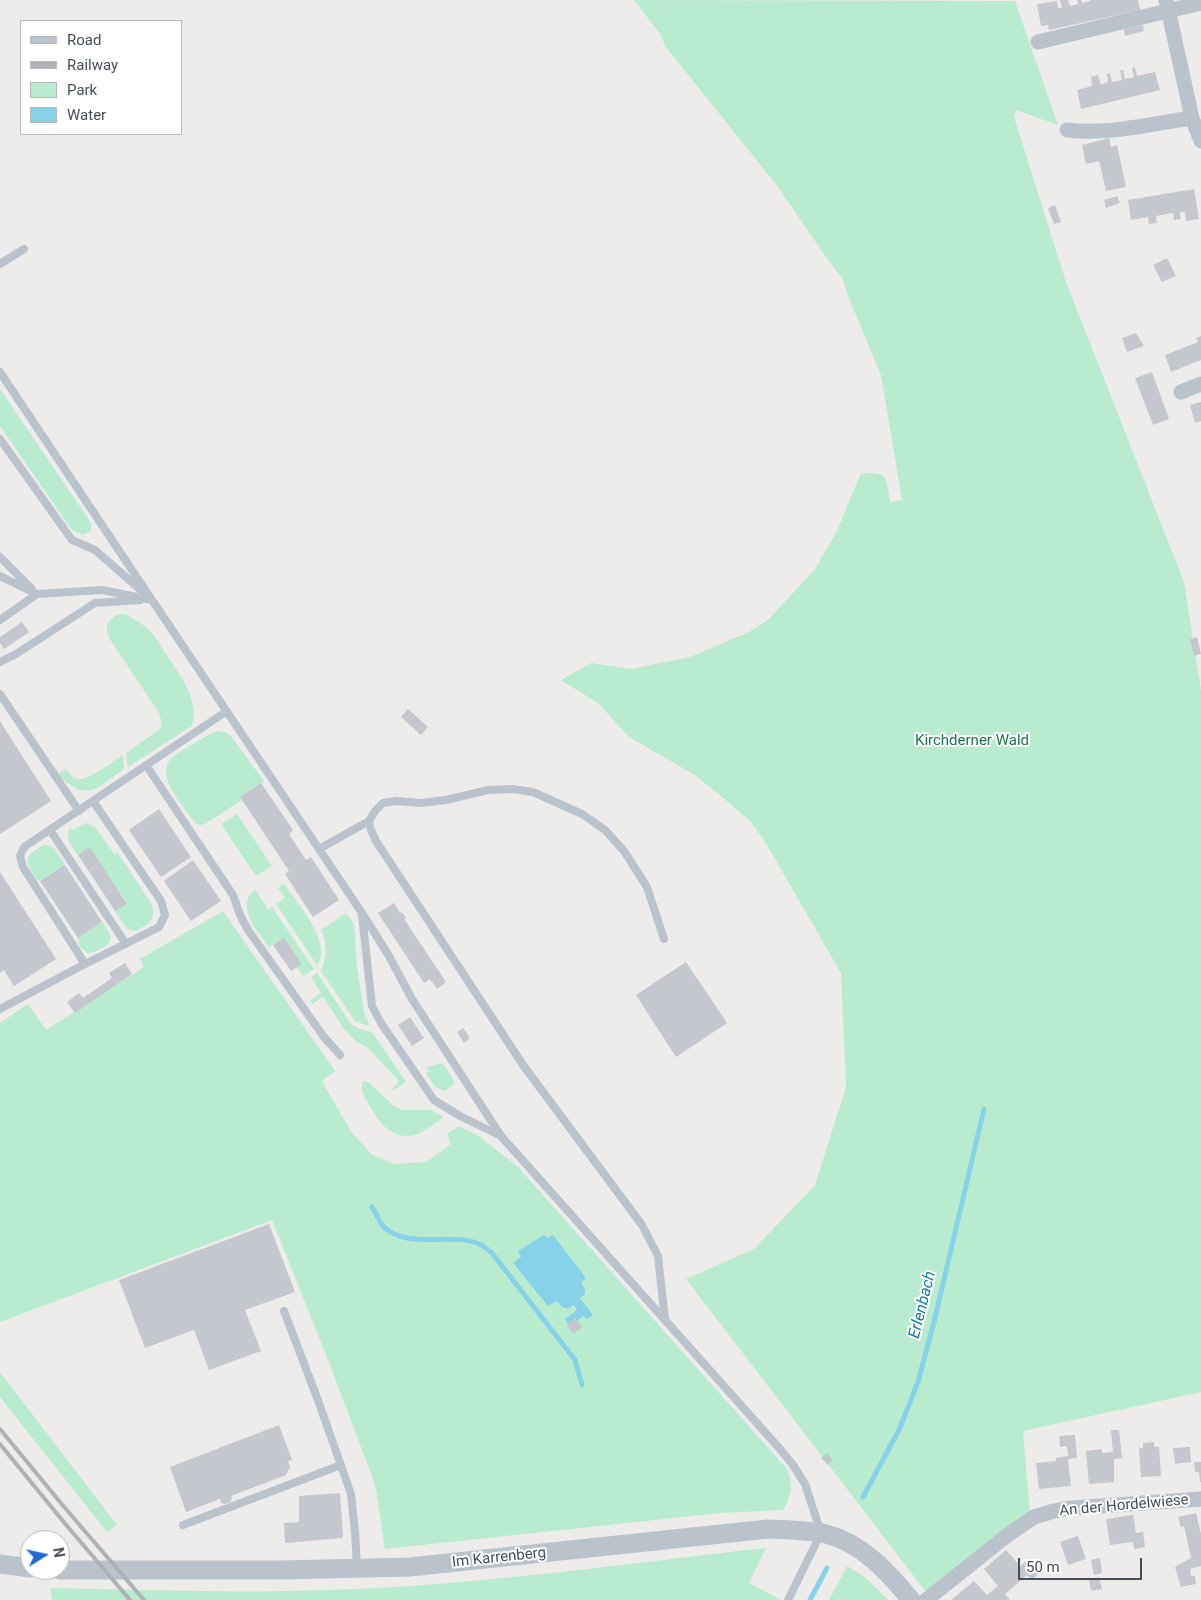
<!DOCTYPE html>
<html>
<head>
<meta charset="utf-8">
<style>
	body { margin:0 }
	#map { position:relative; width:1201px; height:1600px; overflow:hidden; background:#eeebeb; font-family:Roboto,sans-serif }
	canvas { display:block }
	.legend { position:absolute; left:20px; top:20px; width:162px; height:115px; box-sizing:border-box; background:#fff; border:1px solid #b5b8bc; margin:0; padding:6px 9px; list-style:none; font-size:15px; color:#454e58 }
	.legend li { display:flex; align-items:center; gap:10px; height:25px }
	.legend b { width:25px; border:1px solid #b5b8bc }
	.north { position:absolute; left:20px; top:1530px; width:50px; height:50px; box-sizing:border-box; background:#fff; border:1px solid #b5b8bc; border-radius:50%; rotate:80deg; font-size:14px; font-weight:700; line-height:20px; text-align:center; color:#454e58 }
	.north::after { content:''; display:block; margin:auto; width:18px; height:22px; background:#1d69d7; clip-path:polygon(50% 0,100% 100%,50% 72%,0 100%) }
	.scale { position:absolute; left:1018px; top:1558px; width:124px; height:22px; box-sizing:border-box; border:2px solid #454e58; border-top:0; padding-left:6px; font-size:15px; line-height:18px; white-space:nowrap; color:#454e58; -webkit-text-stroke:4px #fff; paint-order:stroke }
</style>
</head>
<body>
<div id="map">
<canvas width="1201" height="1600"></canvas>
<ul class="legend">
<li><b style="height:6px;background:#bac3cb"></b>Road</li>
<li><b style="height:6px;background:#aeb1b6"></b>Railway</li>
<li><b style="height:14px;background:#b9ecce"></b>Park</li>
<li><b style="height:14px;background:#87d2e9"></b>Water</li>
</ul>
<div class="north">N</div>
<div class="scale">50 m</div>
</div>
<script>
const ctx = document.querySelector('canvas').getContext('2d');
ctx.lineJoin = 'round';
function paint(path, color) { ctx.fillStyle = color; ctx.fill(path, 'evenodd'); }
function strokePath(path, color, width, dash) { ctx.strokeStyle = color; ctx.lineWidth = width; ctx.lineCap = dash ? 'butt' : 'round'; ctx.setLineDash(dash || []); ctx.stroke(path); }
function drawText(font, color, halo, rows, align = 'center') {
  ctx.font = font + ' Roboto,sans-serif'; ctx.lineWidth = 4; ctx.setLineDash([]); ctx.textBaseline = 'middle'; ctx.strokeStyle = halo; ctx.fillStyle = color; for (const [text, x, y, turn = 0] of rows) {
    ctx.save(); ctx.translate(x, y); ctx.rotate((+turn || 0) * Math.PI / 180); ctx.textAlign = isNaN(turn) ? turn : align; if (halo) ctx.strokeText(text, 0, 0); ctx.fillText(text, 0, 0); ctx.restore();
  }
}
paint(new Path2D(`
	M634 0 1015 1 1058 125 1016 110 1014 117 1066 282 1184 582 1201 691V1392L1023 1431 1030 1514 926 1592 686 1279 754 1249 815 1185 846 1087 841 973 764 840 749 820 716 792 693 774 629 737 599 704 561 680 591 663 631 669 690 657 749 632 769 619 815 569 837 531 861 473C890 472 886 477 890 502L902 500 881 375 850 301 842 278 828 260 778 187 665 46 661 35Z
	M0 389 87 517 91 524V530L83 535 72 530 0 426Z
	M125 614C134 619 143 624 151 632 157 638 161 647 166 654 180 675 200 700 192 726L128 767 126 753 160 729 162 724 159 713 109 638 107 631V624L116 615Z
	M217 731 224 732 231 736 264 781 240 797 242 800 205 824 200 825 195 823C185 808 154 776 171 759 181 750 199 741 210 734Z
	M123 755 124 769C97 788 86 804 58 774L66 769C69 773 73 778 78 779 88 781 113 761 123 755Z
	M237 814 272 866 256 876 221 824Z
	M86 823 95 827 115 855 118 853 152 905C156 920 149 924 136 931L127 929 115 911 127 903 90 848 78 855C72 846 64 839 70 828L73 830Z
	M45 844 54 848 65 865 40 881 37 880C23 858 24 857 45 844Z
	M284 884C296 901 334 945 317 965L276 904 285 898 278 888Z
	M255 889 268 909 272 907 314 969 303 976 297 967 302 964 284 937 269 947C258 931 234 906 255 889Z
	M223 911 335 1071 322 1081 350 1130 372 1155 394 1164 426 1162 451 1144 447 1134 459 1126 479 1136 518 1167 787 1469C793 1486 792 1494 783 1510L720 1513 385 1549 376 1489 372 1476 328 1360 272 1220 0 1322V1023L28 1004 46 1030 144 967 140 959Z
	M346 913 354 924 357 967 364 1012 369 1024 368 1026 355 1021 321 971C326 959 328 942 321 930Z
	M102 922C109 932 117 940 102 948 97 951 93 953 87 953L80 947 78 938Z
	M317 973 351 1024 359 1029 372 1032 406 1082 392 1091 391 1090 399 1081 368 1048 356 1041 344 1029 323 997 312 1004 310 1000 321 993 311 977Z
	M443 1063 454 1081V1084L445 1091 435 1087 426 1073 429 1071 426 1067Z
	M364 1081 368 1082 394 1106 403 1110H431L444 1117C436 1122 427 1130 418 1134 396 1142 380 1125 371 1108 367 1101 360 1091 362 1083Z
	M0 1372 117 1525 107 1532 0 1397Z
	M766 1548 749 1583 781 1600H52L50 1588C152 1590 254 1594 356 1589 493 1583 630 1563 766 1548Z
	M847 1566 865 1577 888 1600H829Z`), '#b9ecce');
paint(new Path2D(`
	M544 1235 548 1238 553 1235 586 1278 581 1283 585 1289V1294L580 1298 593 1315 587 1319 583 1316 577 1321 575 1318 568 1324 565 1319 577 1310 574 1305 568 1309 562 1307 557 1301 548 1306 513 1263 521 1257 518 1251Z`), '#87d2e9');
strokePath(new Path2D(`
	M372 1207C376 1213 379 1222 384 1227 408 1251 457 1230 483 1246 486 1248 489 1251 492 1253L575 1360 582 1385
	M863 1497 899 1430 918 1382 934 1322 984 1109
	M810 1600 827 1568`), '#87d2e9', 5);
paint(new Path2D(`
	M1060 0H1068L1070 6 1078 4 1077 0H1081L1082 3 1090 1V0H1138L1140 10 1049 30 1048 25 1041 26 1037 4 1057 1 1058 8H1062Z
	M1143 25 1144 31 1125 36 1124 29Z
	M1135 67 1137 76 1155 72 1160 90 1081 109 1077 90 1092 86 1091 77 1098 75 1101 85 1108 82 1107 74 1110 73 1112 82 1122 80 1120 70H1123L1125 79 1134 77 1132 68Z
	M1109 138 1111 147 1117 145 1126 187 1106 191 1099 161 1086 164 1082 145Z
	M1194 189 1199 219 1186 221 1185 212H1180L1181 219 1174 220 1173 213 1156 216 1157 223 1149 224 1148 217 1131 220 1128 200Z
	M1117 196 1120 203 1106 208 1104 200Z
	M1055 205 1061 222 1054 224 1048 208Z
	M1167 258 1176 276 1162 282 1153 265Z
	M1136 333 1144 346 1127 352 1122 338Z
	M1201 336V360L1171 372 1165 355 1198 342 1196 338Z
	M1152 372 1169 419 1153 425 1135 378Z
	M1201 402V421L1195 423 1190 405Z
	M22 622 29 632 4 649 0 643V637Z
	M1197 637 1201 654 1194 656 1190 639Z
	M408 709 428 727 421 735 401 717Z
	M0 721 51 801 0 834Z
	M261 783 293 830 289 834 306 860 311 857 339 900 313 917 285 874 289 871 240 797Z
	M159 809 191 857 161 877 129 830Z
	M90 847 127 904 115 911 78 855Z
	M193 860 221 901 191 921 164 881Z
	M65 865 102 922 78 938 40 881Z
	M0 872 56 959 14 986 4 970 0 973Z
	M394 903 400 913 402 912 406 918 404 919 446 982 437 989 430 979 424 983 378 913Z
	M284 937 302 964 291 971 273 945Z
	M686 962 727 1023 676 1057 636 995Z
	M125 963 132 974 75 1013 67 1002 79 993 83 998 112 978 109 973Z
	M410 1017 424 1038 412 1046 398 1025Z
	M463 1028 470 1038 464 1043 457 1032Z
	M269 1224 295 1292 245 1310 261 1351 209 1370 194 1330 145 1348 119 1280Z
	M575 1318 582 1327 573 1334 567 1325Z
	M279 1425 292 1460 288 1461 290 1467 286 1475 231 1496 232 1499 230 1502 225 1504 221 1503 220 1499 186 1512 170 1467Z
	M1111 1430H1119L1122 1458 1114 1459V1482L1089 1484 1086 1451 1102 1449V1453L1113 1452Z
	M1075 1435 1077 1458 1068 1459 1071 1486 1039 1489 1036 1463 1056 1461V1458L1068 1456 1067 1446 1060 1447 1059 1436Z
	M1154 1442V1447H1159L1161 1476 1141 1477 1139 1448H1143V1443Z
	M1190 1447 1191 1462 1175 1464 1173 1448Z
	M827 1453 833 1460 828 1465 821 1458Z
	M1194 1462H1201V1482H1200L1199 1472H1195Z
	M340 1493 343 1538 285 1543 284 1523 299 1522V1496Z
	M1196 1513 1201 1534V1566L1190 1569 1191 1576H1195L1196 1584 1181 1587 1175 1567 1191 1558 1184 1526 1181 1527 1178 1517Z
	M1133 1515 1136 1533 1143 1532 1145 1547 1134 1549 1133 1542 1110 1545 1106 1519Z
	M1078 1536 1086 1559 1068 1565 1060 1542Z
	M1006 1550 1020 1566 1028 1560 1038 1574 1032 1580 1027 1575 1005 1594 1010 1600H951L974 1581 987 1595 998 1586 984 1569Z
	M1100 1558 1102 1573 1094 1575 1091 1560Z
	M1099 1577 1102 1589 1091 1591 1089 1580Z`), '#c5c7ce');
strokePath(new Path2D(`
	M0 264 24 249
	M0 372 152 600
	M0 439 72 540 95 550 143 592
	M0 557 32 589
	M0 576 37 594 102 590 152 600 362 913 389 956 412 999 501 1136 665 1320
	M0 620 37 594
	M0 662 16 654 95 603 140 600
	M0 694 79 811
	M146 765 233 895 240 915 248 930 324 1037 340 1055
	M50 830 126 944
	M319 849 369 821
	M362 915 372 1006 381 1023 434 1100 460 1116 501 1136
	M664 939 647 887 624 851 605 830 582 814 533 792 512 789 488 790 446 800 421 803 397 801 383 803 375 811 369 821 371 830 376 841 523 1065 642 1225 658 1256 665 1320 780 1449 793 1465 805 1484 821 1533 788 1600
	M85 964 159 927 165 915 161 901 93 801
	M0 1009 85 964 23 867 20 856 24 847 227 711
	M284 1311 319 1403 351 1494 355 1532 357 1567
	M183 1525 341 1465`), '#bac3cb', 8);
strokePath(new Path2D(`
	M1166 0 1192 118 1201 141
	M1038 42 1201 3
	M1067 130C1108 135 1151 124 1192 118
	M1181 392 1201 384
	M926 1600 1009 1534 1034 1517 1054 1511 1072 1508 1201 1499`), '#bac3cb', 15);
strokePath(new Path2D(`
	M0 1564 30 1568
	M60 1570H281L410 1567 768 1529C787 1530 807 1530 826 1534 862 1543 889 1573 911 1600`), '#bac3cb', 19);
strokePath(new Path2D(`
	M0 1429 65 1508 144 1600
	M0 1444 62 1520 130 1600`), '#aeb1b6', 4);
drawText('15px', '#18764a', '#fff', [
	["Kirchderner Wald",972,741]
]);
drawText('15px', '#454e58', '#fff', [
	["An der Hordelwiese",1124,1506,-5],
	["Im Karrenberg",499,1558,-6]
]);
drawText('italic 16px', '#0f7ea0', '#fff', [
	["Erlenbach",923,1305,-76]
]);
</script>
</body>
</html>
